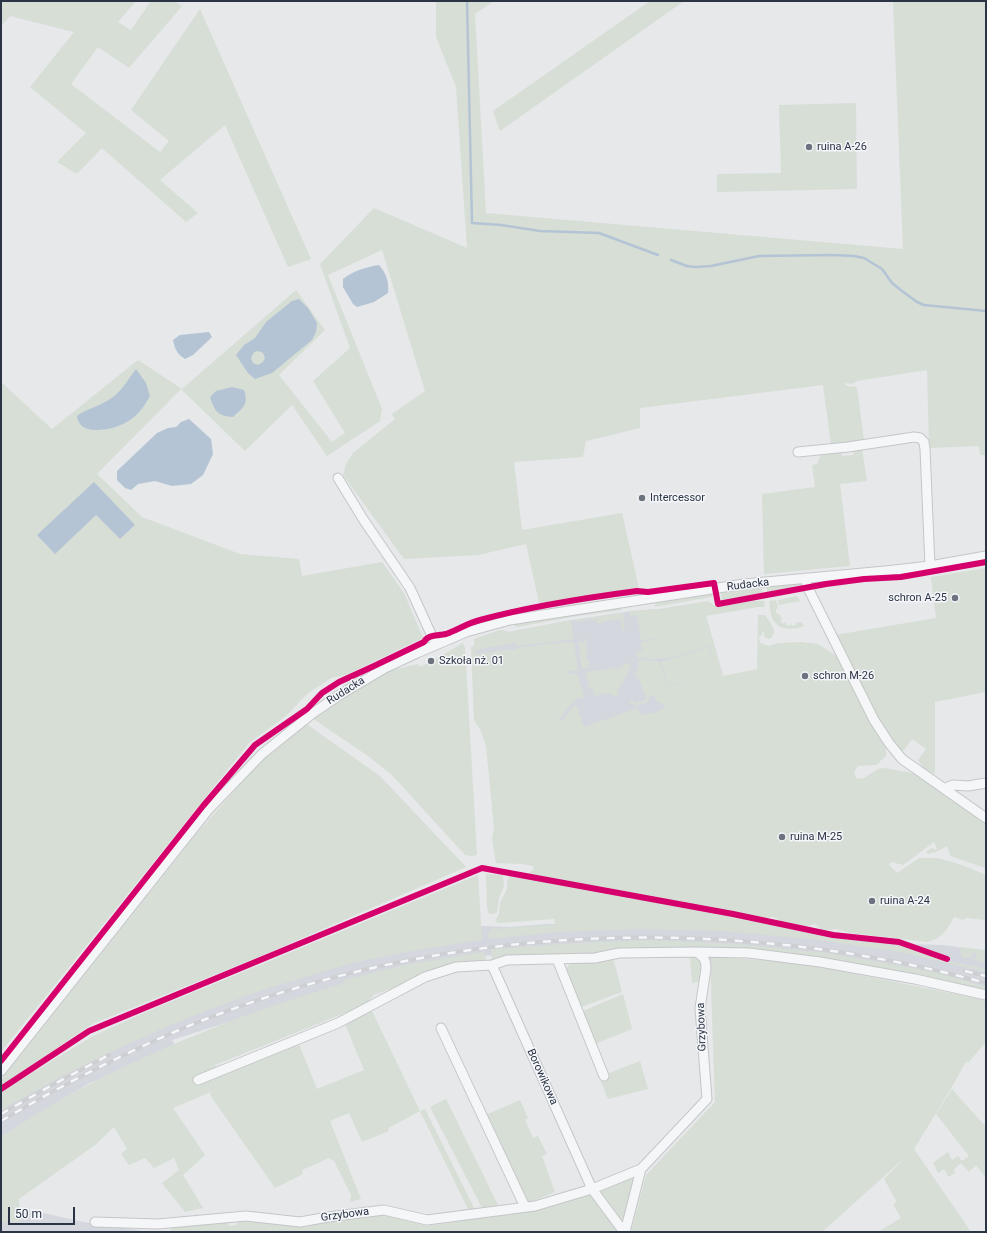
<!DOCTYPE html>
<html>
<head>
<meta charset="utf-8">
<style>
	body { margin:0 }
	#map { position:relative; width:987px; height:1233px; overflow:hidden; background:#e6e8ea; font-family:Roboto,sans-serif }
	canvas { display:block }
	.frame { position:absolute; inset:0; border:2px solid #2b3445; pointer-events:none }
	.scale { position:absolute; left:8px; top:1207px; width:67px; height:18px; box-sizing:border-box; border:2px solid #2b3445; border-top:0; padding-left:5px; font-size:12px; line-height:14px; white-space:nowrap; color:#2b3445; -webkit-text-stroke:3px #f4f6f9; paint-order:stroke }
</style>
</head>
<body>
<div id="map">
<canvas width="987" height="1233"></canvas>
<div class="frame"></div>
<div class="scale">50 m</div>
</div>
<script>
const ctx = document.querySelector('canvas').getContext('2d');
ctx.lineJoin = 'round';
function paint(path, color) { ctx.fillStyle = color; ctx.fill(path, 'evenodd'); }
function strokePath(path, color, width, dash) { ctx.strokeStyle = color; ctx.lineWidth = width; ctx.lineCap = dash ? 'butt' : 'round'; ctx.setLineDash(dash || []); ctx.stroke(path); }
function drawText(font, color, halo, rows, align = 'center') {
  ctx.font = font + ' Roboto,sans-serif'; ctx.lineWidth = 3; ctx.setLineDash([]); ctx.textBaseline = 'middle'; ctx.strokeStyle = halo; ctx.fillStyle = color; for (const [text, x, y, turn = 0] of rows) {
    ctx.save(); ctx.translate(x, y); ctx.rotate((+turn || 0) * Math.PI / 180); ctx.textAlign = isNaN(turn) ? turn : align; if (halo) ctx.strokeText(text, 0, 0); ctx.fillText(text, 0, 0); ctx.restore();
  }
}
paint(new Path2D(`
	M659 609 706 616 722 672 692 683 699 704 606 739 477 720 475 640 502 630 509 632 566 621 632 611Z
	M650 922 750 926 904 944 943 945 986 951V996L876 971 689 945 528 951 467 958 352 983 172 1040 176 1046 88 1084 1 1137V1107L63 1069 249 990 481 926 510 927 548 924Z
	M1 1206H12L88 1223 150 1232H1Z`), '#d4d7dd');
paint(new Path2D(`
	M2 1H136L118 22 131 30 151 1H174L182 6 129 68 98 47 71 84 160 152 169 141 131 110 200 9 311 259 288 267 225 125 160 180 198 213 186 222 102 148 77 174 57 162 86 133 30 87 74 32 10 16 1 26Z
	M436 1H494L475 14 486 213 903 249 893 1H986V455H980L979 446 929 448 927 370 857 381 856 382 851 384 847 383 845 384 847 386 857 387 864 440 831 445 823 385 640 408V428L586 441 583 457 514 462 522 530 622 513 639 588 540 607 526 544 478 555 404 559 343 475 346 464 353 453 395 419 392 414 425 391 382 250 328 275 382 409 380 421 327 456 292 405 245 451 181 389 97 474 142 517 240 554 299 559 302 576 382 562 404 593 423 638 346 675 331 678 307 694 286 716 249 743 1 1052V382L52 429 138 360 182 389 296 290 325 330 279 375 332 442 345 433 313 381 350 348 320 264 374 208 467 248 456 87 436 37ZM96 515 135 525 120 539Z
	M650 1H684L500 131 493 111Z
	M856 103 857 189 717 192V174L781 173 779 105Z
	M862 449 867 481 840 484 850 566 764 574 762 494 815 487 812 465 817 464 821 454 841 452 842 456 853 455 854 450Z
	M986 568V692L935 702V774L925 770 918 760 926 749 912 739 904 750H900L893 742 879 722 835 635 936 618 931 577Z
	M798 583 803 584 804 586 767 593V588L769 586Z
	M760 587 762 589 763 594 722 600 721 593Z
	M712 594V597L654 607 656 603Z
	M797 596 800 601 779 605 778 600Z
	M776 600 778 608 776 609V613H778L782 619 780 621 783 624 785 622 786 623V625L789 626 790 623 792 626 796 625 795 623 801 622 804 626C792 630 778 631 772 618 770 613 770 606 769 601Z
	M708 601 714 605 718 606 745 601H764L765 607H758L706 616 723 676 757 669 758 615H765C770 623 780 633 769 639L764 637V631H763L762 635 759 637 760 643 769 646 778 643 800 642 818 644 838 657 886 747V756L876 765 858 766 854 773 857 779 864 778 878 769 885 768 916 774 986 823V868L953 857 950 855 947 846 934 853 933 852 928 854 926 852 932 848 935 850 937 848 934 842 903 865 891 862 889 865 897 873 919 858H938L962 865 986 875V920L966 918 963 920 954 917C947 930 942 939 927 942L851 933 836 929 823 931 815 924C803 929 784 925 774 917L745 920 905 946 944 960 986 969V972L900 952 811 939 721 931 638 929 558 932 488 939V934L491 929 556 925 554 919 499 923 495 921 499 914 500 903 507 889V881L510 875 528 874 534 869 533 866 523 864 496 863 492 838 494 828 486 746 481 731 474 720 471 647 474 646V639L500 630 509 632 571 620 574 639 517 646 516 642 512 643 510 644 475 650V654L512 649 513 650 517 649V648L553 643V644L574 642 578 670 568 671 567 674 577 673 584 697 576 699 558 720 561 721 576 704 584 727 637 708 641 715C650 714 660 713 666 705L656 701 655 695 649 697V701L646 702V703H644L637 705V707L628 701 633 699 634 703 646 700 639 679H637L635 673 638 669 639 660 659 661 668 687 694 678 668 686 661 662 708 647 713 659 709 646 666 659 665 658 659 659 637 658 636 652 642 650 641 643 654 639 653 638 634 643 641 641 637 615 630 616V611L659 609Z
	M620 608 622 610 578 616 517 627 513 624Z
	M622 613 624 616 625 621H623L624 629H626V630H622L620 619 602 622V623L598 624 597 621 600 619 591 621 590 619 576 622 575 620Z
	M585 638 587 652 586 659H588L589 668 582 669 578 643 584 642 583 638Z
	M463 643 465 647 477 855 472 856 465 855 392 775 368 756 312 718 383 672 418 664 419 666H422L441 656Z
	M628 663 632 666 628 667 629 672 617 691 618 695 615 696 607 693 595 696 592 689 590 690 585 672 623 667V664Z
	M305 723 380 776 466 867 261 956 92 1024 1 1086V1080L198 832 256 766Z
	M486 874 503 875 504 886 499 898 497 912 493 914H489L487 908Z
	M478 875 482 940C444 946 404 952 366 960 344 965 321 972 299 979 194 1010 96 1056 1 1110V1092L93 1036 146 1012Z
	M651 940 737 944 826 953 936 972 986 987V992L877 968 838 961 616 951 591 954 522 955 492 962 491 949 577 943Z
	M960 947 986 950V958H984V962H979L975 959 976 954 975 952 972 954 973 957 965 958 962 956Z
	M484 952 487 962 472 961 461 963 374 995 365 1005 215 1065 221 1074 299 1044 317 1089 364 1070 345 1024 372 1011 420 1111 425 1109 474 1208 473 1210 463 1212 461 1210 468 1209 420 1111 388 1128 389 1131 362 1142 349 1113 330 1121 361 1199 350 1202 351 1195 334 1161 329 1158 302 1170 303 1174 275 1188 210 1095 211 1092 173 1108 205 1155 183 1175 203 1208 185 1212 162 1183 179 1170 174 1158 154 1168 145 1158 129 1165 121 1154 127 1149 114 1127 95 1145 19 1199 20 1222 1 1223V1137C24 1122 47 1107 71 1094 154 1049 251 1010 342 984L344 980 404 965Z
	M640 955H697L702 964V981L692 983 690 958H638Z
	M613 957 622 992 581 1007 566 969 572 961Z
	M710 957 794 962 986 1000V1042L968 1063 966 1061 952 1087 914 1149 971 1232H878L901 1218 893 1204 897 1202 884 1179 909 1154 822 1232H631L646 1175 715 1102Z
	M623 994 632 1029 595 1044 583 1011Z
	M640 1061 648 1089 608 1099 599 1077Z
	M952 1089 986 1127V1178L976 1165 969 1172 961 1163 954 1169 955 1173 948 1177 944 1169 938 1173 933 1163 948 1152 952 1160 958 1156 962 1161 969 1156 936 1114Z
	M446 1099 498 1205 482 1208 430 1107Z
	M520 1100 528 1118 525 1120 533 1138 538 1136 547 1154 542 1156 555 1192 533 1201 525 1202 486 1115Z
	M631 1177 634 1181 625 1218 619 1220 599 1191Z
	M590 1193 619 1232H170L172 1228 202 1223 228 1222 229 1226 237 1225V1220L276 1223 307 1227 321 1221 380 1214 427 1226 529 1211 535 1208Z`), '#d6ded6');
paint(new Path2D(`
	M379 265C386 273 389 281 388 293L374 302 357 307 353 304 343 287V279C353 271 366 267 379 265Z
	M299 299 308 308 317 323 316 332 312 340 272 373 255 379 248 373 236 355 244 345 255 338 266 322 292 301ZM258 351 263 353 265 358 263 362 258 365 253 363 251 358 254 352Z
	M209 332 212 337 193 355 185 359C177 354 175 349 173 340L180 335Z
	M136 369 146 383 150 396C145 405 139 414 130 420 118 429 79 439 77 416 86 409 97 407 107 401 120 394 127 381 136 369Z
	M232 387 244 390C249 404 243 408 233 417 218 416 215 412 210 397L216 391Z
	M189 419 211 439 213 454 203 475 191 484 172 486 155 481 138 484 131 490 125 488 117 480V471L157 433 168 428 176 427 181 422Z
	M94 482 135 525 120 539 96 515 55 554 37 535Z`), '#b4c4d5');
strokePath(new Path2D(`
	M467 1 472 223 501 225 540 231 599 233 658 255
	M671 260 687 266 695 267 711 266 759 256 833 255 854 256 864 258 882 269 892 283 902 291 917 302 924 305 986 311`), '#b4c4d5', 2.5);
const minor = new Path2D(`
	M798 452 848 447 914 437 920 438 924 442 925 449 930 566
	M338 478 363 519 410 588 436 645
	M805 578 808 588 874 720 889 743 902 759 986 818
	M947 790 948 787 953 785 968 786 986 783
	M557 959 604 1076
	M492 965 592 1189 624 1232
	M441 1028 525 1207
	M1 1071 208 810 262 754 313 713 341 694 385 668 417 653 466 632 510 620 744 584 885 571 930 566 986 556
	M198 1080 338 1023 425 977 456 967 492 965 507 960 595 958 619 953 696 952 749 953 820 962 915 979 986 995
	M95 1222 158 1224 246 1216 300 1222 328 1217 384 1210 427 1220 535 1206 592 1189 641 1169 707 1099 700 1008 706 969C706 960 704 956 696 952
	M625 1232 641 1169`);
strokePath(minor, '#c4c6c8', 11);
strokePath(minor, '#f5f6f7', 9);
const rail = new Path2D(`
	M965 971 986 976
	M1 1114 54 1084 109 1055
	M1 1121C59 1087 118 1056 179 1030 433 923 722 911 986 983`);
strokePath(rail, '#cecfd2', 4);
strokePath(rail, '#f4f6f9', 2.5, [8]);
strokePath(new Path2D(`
	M1 1061 203 806 255 745 307 709 322 693 339 682 374 666 424 642C428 634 438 636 446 634 457 630 468 623 480 620 531 606 584 598 637 591L648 592 714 583 718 604 826 584 864 579 901 577 986 562
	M1 1089 89 1031 482 868 733 914 833 935 899 942 947 959`), '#d6006c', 6);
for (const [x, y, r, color] of [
	[809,147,4,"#6c737f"],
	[642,498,4,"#6c737f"],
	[955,598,4,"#6c737f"],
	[431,661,4,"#6c737f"],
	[805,676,4,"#6c737f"],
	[782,837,4,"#6c737f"],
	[872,901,4,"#6c737f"]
]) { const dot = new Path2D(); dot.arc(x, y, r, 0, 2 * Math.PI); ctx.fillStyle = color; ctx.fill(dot); strokePath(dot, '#f4f6f9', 1.5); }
drawText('11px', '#2b3445', '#f4f6f9', [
	["ruina A-26",817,147],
	["Intercessor",650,498],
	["schron A-25",947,598,"right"],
	["Szkoła nż. 01",439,661],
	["schron M-26",813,676],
	["ruina M-25",790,837],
	["ruina A-24",880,901]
], 'left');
drawText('11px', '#2b3445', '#f4f6f9', [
	["Rudacka",748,585,-7],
	["Rudacka",346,691,-32],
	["Grzybowa",702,1027,-92],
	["Borowikowa",542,1077,66],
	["Grzybowa",345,1215,-8]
]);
</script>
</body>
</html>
